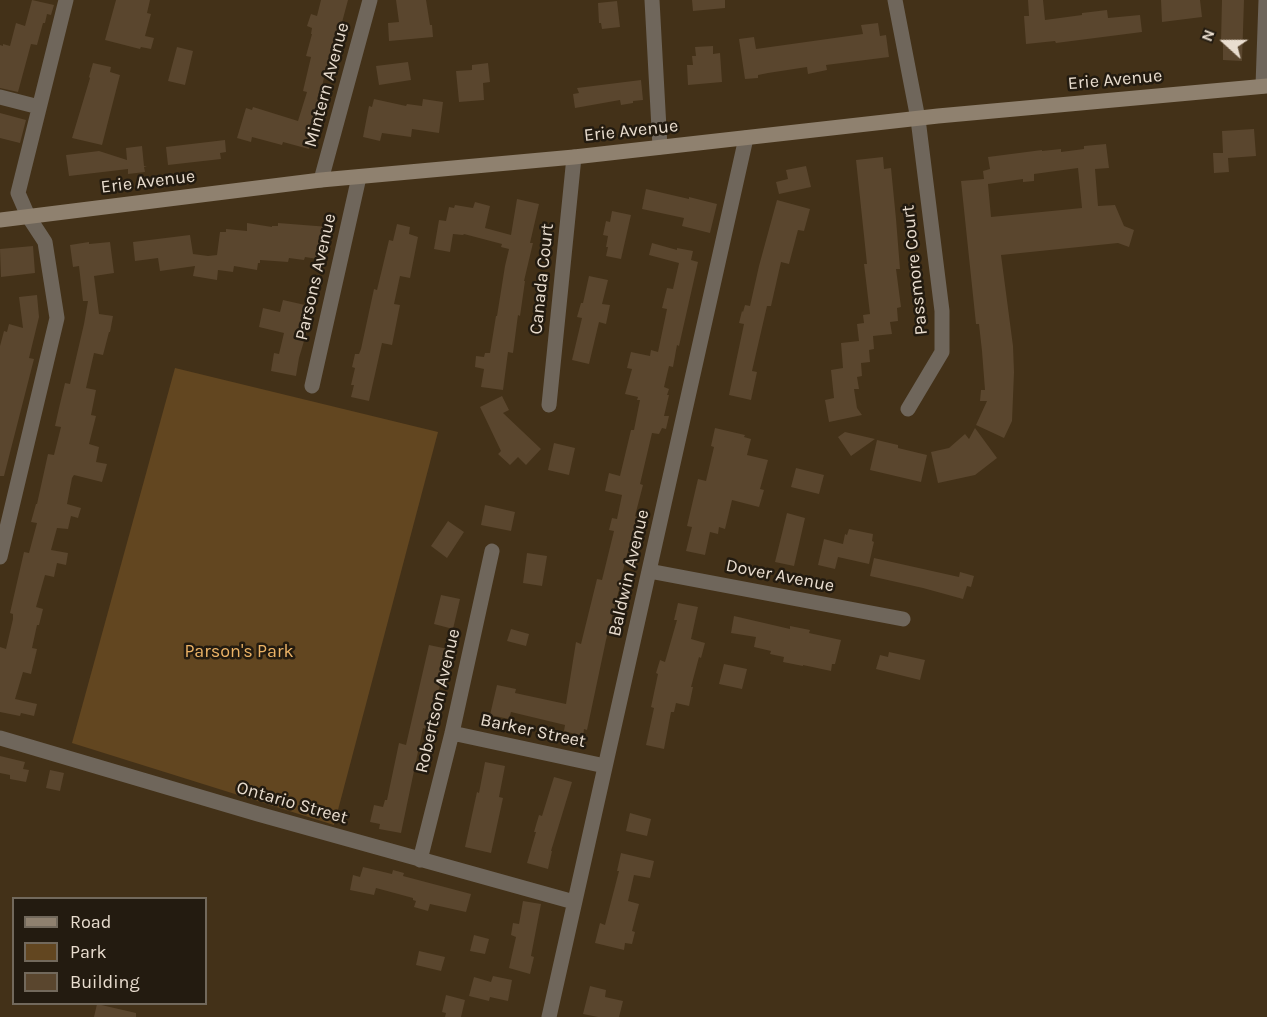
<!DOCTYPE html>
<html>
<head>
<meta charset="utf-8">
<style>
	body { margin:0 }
	#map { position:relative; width:1267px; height:1017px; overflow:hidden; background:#433118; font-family:Karla,sans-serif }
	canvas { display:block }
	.legend { position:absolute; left:12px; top:897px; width:195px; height:108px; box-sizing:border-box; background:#231b10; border:2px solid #72695c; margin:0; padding:8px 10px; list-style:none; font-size:18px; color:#e9ddcf }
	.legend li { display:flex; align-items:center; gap:12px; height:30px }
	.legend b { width:30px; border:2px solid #72695c }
	.north { position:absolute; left:1195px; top:12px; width:60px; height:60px; -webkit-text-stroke:4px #231b10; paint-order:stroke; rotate:291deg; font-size:16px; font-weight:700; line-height:24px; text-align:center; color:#e9ddcf }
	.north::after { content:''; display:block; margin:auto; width:21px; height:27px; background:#e9ddcf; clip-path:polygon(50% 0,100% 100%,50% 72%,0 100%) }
</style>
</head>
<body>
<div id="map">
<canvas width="1267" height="1017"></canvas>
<ul class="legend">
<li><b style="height:8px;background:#8f816f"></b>Road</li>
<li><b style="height:16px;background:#624620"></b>Park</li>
<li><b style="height:16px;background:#5a462e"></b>Building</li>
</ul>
<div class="north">N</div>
</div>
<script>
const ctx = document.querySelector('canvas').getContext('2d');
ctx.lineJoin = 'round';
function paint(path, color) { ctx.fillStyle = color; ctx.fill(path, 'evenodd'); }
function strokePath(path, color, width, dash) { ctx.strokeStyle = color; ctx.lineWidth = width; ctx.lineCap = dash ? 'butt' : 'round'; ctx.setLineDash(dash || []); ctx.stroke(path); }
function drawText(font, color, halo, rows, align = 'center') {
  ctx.font = font + ' Karla,sans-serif'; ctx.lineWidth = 5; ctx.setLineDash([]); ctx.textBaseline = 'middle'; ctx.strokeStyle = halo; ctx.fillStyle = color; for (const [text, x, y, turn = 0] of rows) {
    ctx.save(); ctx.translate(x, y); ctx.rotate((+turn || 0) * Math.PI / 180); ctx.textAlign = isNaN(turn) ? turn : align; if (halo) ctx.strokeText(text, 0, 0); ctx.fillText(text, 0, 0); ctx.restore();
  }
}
paint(new Path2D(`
	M175 368 438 432 334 825 72 743Z`), '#624620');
paint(new Path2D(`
	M32 0 54 5 51 15 47 14 45 23H43L37 45 31 44 18 92 0 88V45L3 46V44L10 46 16 23 25 26Z
	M116 0H150L147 13 151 14 145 36 154 38 151 49 141 47 140 49 105 40Z
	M321 0H348L337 41 334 40 325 73 317 109 319 110 316 120 317 121 309 149 283 142 282 145 252 137 251 142 237 138 246 108 252 110 253 107 298 121 307 92 303 91 311 57 306 56 312 34H311L312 28 307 26 311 14 317 16Z
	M396 0H426L430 25H432L433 37 389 41 388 23 399 22Z
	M692 0H725V8L693 11Z
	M1028 0H1043L1045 20 1082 15V13L1107 10 1108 18 1140 15 1142 32 1056 43 1055 41 1026 44 1024 16H1029Z
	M1161 0H1200L1202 17 1162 22Z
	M1222 0H1244L1242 61 1223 60V42H1221Z
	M617 1 620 27 602 29 601 23H599L598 3Z
	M878 23 880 36 886 35 889 57 826 65 827 70 808 74 807 67 768 73 758 75V78L745 79 739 39 754 37 756 49 863 34 861 25Z
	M713 46V54L720 53 722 82 688 85 687 65H693L692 56H696L695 47Z
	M177 47 193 51 185 85 168 81Z
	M408 62 411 80 379 85 376 66Z
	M93 63 111 67 110 72 120 75 102 145 72 138 90 78 89 77Z
	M488 63 490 82 483 83 484 100 459 102 456 71 472 70V65Z
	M641 80 643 100 633 101V103L621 105 620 100 575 108 573 94 579 93 577 88Z
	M374 99 406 106 407 104 422 106 423 99 443 102 439 133 412 129 411 137 382 133 380 141 363 137 369 106 372 107Z
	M0 113 26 120 20 143 0 138Z
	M1254 129 1256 156 1228 158 1229 172 1214 173 1213 153H1223L1222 131Z
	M225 140 226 152 220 153 221 159 168 165 166 147Z
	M1106 144 1109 168 1095 169 1098 206 1115 205 1124 226 1134 230 1129 247 1118 243 1001 255 1013 346 1014 372 1012 421 1004 438 976 425 987 401H980L981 390H985L982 351 979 324H976L961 181 984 179 983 171 990 169 988 157 1042 150V151L1061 149V152L1084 149V146ZM1078 168 1082 208 991 217 988 184 1023 179V182L1034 181V174Z
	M142 146 144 166H147L144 167 145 172 128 174V169L69 176 66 155 99 151 127 160 126 148Z
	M883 157 884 169 891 168 896 219 900 269H896L901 307 897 308 898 321 890 322 892 334 873 336 874 349 869 350 870 362 861 363 862 376 857 377 859 389H854L857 408 862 415 829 422 825 400 834 398 831 370 843 368 841 343 859 341 857 324 864 323 863 315 870 314 864 264H867L856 160Z
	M806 166 811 187 779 194 776 182 788 179 786 170Z
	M646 189 689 199V197L717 204 710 233 682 226 684 218 642 209Z
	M517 199 539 204 530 243H533L524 281H525L520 316 518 315 513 353 508 352 503 390 481 387 484 369 475 367 476 356 484 357 485 353H490L496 316H497L505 266 509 249 501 247 502 244 464 234 463 235 453 234 450 252 434 249 439 220 446 221 449 207 454 208 455 205 473 208 475 202 490 206 485 228 511 235Z
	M777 200 810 209 804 231 798 230 789 264 781 262 771 306H767L752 371 757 372 751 400 729 395 744 324 739 323 742 311 743 312 745 305 750 306 759 266Z
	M612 211 631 215 621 259 606 256 608 247H606L608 236 603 235 606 221 610 222Z
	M247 223 272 227V226H278V223L329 227 324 260 305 257 304 260 289 258 288 262 260 260V263H258L257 270 234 266 233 272 218 270 217 280 193 276 195 266 160 271 158 258 135 261 133 242 190 235 193 254 208 256 217 255 220 232H226V229L247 231Z
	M397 224 410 227 409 234 418 237 410 278 400 276 394 304 400 305 392 345 382 343 369 401 351 397 354 385H351L355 368 352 367 355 354H359L361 349 374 289 377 290 389 240 393 241Z
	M89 242V244L110 242 114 273 94 276 99 314 113 316 110 332H109L103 355 94 353 86 388 96 390 91 415 96 416 89 444 99 447 96 462 107 464 102 482 74 475 72 478 67 504 81 508 78 518 71 516 68 529 57 528 51 550 68 553 66 565 57 563 54 577 45 575 36 607 43 609 39 625H37L32 648 37 649 31 674 23 672 15 699 37 704 34 716 21 713 20 716 0 712V647L6 649 13 619V614L10 613 24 552 29 553 37 523 31 522 36 504H37L48 454 54 455 61 427 55 426 59 408 65 383 70 384 84 324 88 301H83L79 266 73 267 70 245Z
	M652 243 677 250V248L693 251 691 260 698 262 679 346 677 345 673 367 669 366 664 387 669 389 667 395H669L664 416H669L666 429 662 428 659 434 652 433 640 484 643 485 635 516 637 517 619 585 620 586 606 640 587 730 584 729 583 736 564 731 565 725 536 718 511 712 509 719 490 715 497 685 516 689 515 693 566 704 576 642 581 644 597 579 602 580 614 531 609 530 612 518 617 519 622 495 605 491 609 473 620 476 631 430H634L640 400H637L638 397 625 394 632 369 627 368 631 352 650 356 651 350 658 352 667 309 662 308 667 288 673 289 679 263 649 255Z
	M33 246 35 273 1 277 0 249Z
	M589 276 608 280 602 304 610 305 606 324 599 322 589 364 572 360 582 318 577 317 581 303H583Z
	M37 295 39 317 29 358 34 359 4 476H0V346L4 331 7 332 9 324 23 328 19 297Z
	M283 300 314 307 299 358 296 376 271 371 274 353 279 354 284 333 259 327 263 308 280 312Z
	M502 396 509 410 503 413 541 449 526 465 518 457 510 465 498 454 501 451 480 407Z
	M715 428 745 435 744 437 751 439 747 455 768 460 760 489 764 490 759 507 732 500 725 529 719 527 718 534 710 532 705 555 686 551 692 527 687 526 698 479 706 481 714 447 711 446Z
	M975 428 997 458 975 475 938 483 931 452 949 448 965 434 969 439Z
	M845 432 875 439 851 456 838 437Z
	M877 440 898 445V448L927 455 921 482 870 470Z
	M554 443 575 448 569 475 548 470Z
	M796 468 824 475 819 494 791 487Z
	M485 505 515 512 511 531 481 525Z
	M787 513 805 518 794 566 775 562Z
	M448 521 464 532 447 558 431 546Z
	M849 529 873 534 872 541 874 542 869 564 838 557 835 569 818 565 824 539 843 544 845 534 847 535Z
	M527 553 547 556 542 586 523 583Z
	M874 558 959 577 960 572 974 576 971 587 967 586 963 599 923 588 870 576Z
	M441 595 460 599 453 629 434 624Z
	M678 603 698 607 691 639 705 643 701 658 699 657 691 687H693L689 706 676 703 674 712H671L664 749 646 745 654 708 651 707 658 674 656 673 660 660 665 662 677 620H674Z
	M734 616 790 629V626L810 630 809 633 841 640 835 664H832L831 671 803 665V666L783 662 784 657 770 654 771 651 754 647 756 637 731 633Z
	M511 629 529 634 526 646 507 641Z
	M429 645 448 649 430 730 423 728 401 833 379 829 380 824 370 822 374 805 383 807 385 800H387L399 743 406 745Z
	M889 652 925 660 920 680 876 669 880 655 888 657Z
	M724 664 747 669 742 689 719 684Z
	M0 756 25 762 23 769 29 770 26 782 10 779V775L0 773Z
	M485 762 505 766 499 797 503 798 491 853 465 847 477 792 479 793Z
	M50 770 64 773 60 791 46 788Z
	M554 777 572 782 551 851H552L548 869 527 863 536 832H534L539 815 542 816Z
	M630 813 651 819 647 836 626 831Z
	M621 853 654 861 650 878 634 875 628 901 639 904 632 931 635 932 632 944 625 943 624 950 595 943 600 923 605 925 619 871H617Z
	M363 867 392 874 393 870 404 873 403 876 471 894 466 912 430 904 428 911 414 907 416 901 413 900V898L376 888 374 895 350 890 353 875 360 877Z
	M523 901 541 904 531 956 534 957 530 974 509 968 516 937 511 935 513 923 519 924Z
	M474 935 489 939 485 954 470 951Z
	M419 951 445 957 441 971 416 965Z
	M493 976 512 980 508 1001 490 997 489 1001 469 996 474 977 491 982Z
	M590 986 606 990 605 997 623 1001 619 1017H598L583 1014Z
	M446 995 465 1000 461 1017H445L446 1013 442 1012Z
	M97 1004 136 1013V1017H94Z`), '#5a462e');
strokePath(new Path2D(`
	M652 0 660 147
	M895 0 918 119 942 311V352L908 409
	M1263 86 1266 0
	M0 97 39 107
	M321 180 370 0
	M312 386 359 177
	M549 405 574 157
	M0 557 57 318 45 242 28 216 18 193 66 0
	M649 571 903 619
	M452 733 605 766
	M0 738 258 814 574 902
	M420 860 452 733 492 551
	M549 1017 746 138`), '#6f665b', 15);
strokePath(new Path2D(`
	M0 220 321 180 574 157 938 116 1267 86`), '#8f816f', 15);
drawText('18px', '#e9ddcf', '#231b10', [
	["Erie Avenue",1115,80,-5],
	["Mintern Avenue",327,85,-75],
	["Erie Avenue",631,131,-6],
	["Erie Avenue",148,182,-7],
	["Passmore Court",915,270,-96],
	["Parsons Avenue",316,277,-77],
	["Canada Court",542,279,-84],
	["Baldwin Avenue",629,573,-77],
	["Dover Avenue",780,576,11],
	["Robertson Avenue",438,701,-77],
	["Barker Street",533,731,12],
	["Ontario Street",292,803,16]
]);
drawText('18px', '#ecb366', '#231b10', [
	["Parson's Park",239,652]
]);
</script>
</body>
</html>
